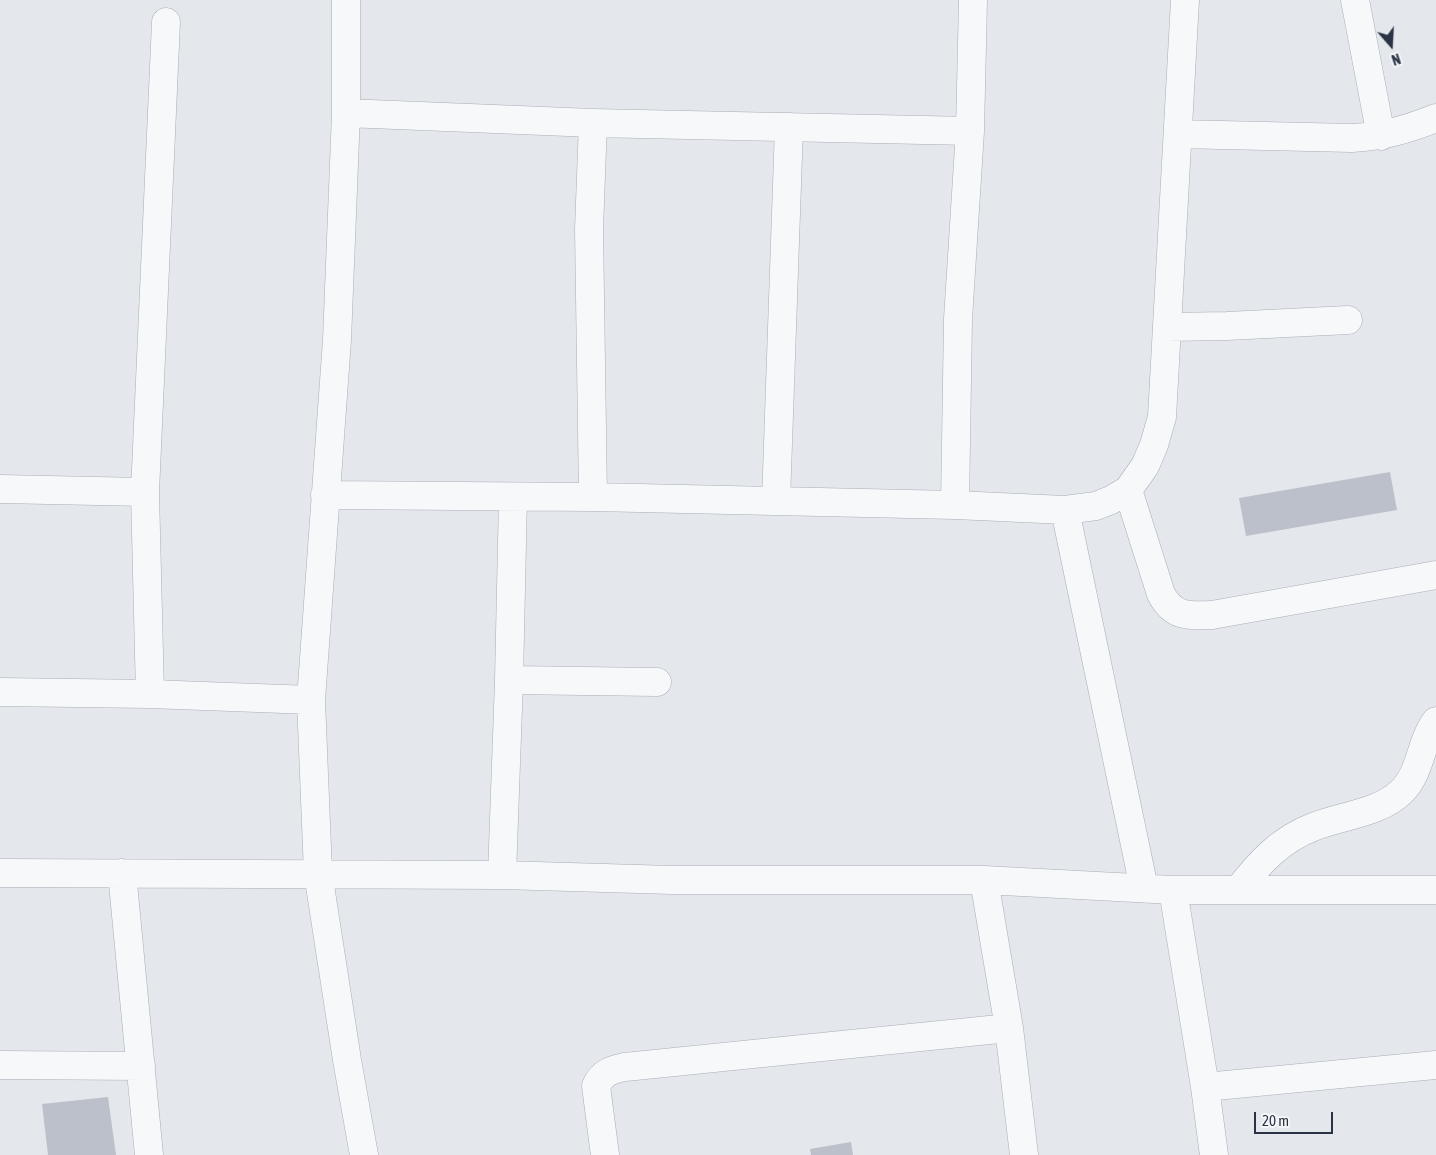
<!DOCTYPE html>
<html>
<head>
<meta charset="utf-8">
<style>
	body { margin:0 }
	#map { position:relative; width:1436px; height:1155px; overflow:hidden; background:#e4e7ec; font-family:"Asap Condensed",sans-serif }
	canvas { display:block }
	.north { position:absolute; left:1366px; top:20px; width:50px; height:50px; -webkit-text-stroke:4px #f4f6f9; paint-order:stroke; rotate:161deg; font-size:14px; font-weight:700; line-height:20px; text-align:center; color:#2b3445 }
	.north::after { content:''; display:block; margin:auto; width:18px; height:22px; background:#2b3445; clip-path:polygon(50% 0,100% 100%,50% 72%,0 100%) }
	.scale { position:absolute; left:1254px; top:1112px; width:79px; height:22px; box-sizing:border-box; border:2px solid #2b3445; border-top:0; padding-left:6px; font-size:15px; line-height:18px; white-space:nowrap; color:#2b3445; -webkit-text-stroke:4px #f4f6f9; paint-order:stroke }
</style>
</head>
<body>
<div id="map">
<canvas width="1436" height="1155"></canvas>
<div class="north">N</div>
<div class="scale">20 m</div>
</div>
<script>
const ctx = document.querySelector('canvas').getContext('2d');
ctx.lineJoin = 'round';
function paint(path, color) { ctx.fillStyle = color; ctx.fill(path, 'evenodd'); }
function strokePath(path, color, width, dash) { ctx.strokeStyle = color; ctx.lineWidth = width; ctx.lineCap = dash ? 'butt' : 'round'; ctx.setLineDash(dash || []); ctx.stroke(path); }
paint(new Path2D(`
	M1390 472 1397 510 1246 536 1239 498Z
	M108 1097 116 1155H48L42 1104Z
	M851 1142 853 1155H811L810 1149Z`), '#bbc0ca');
const minor = new Path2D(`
	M1355 0 1381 136
	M346 113V0
	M593 123 589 229 593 497
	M1178 134 1352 138C1384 136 1406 130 1436 118
	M1167 327 1227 326 1348 320
	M0 489 145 492
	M1128 490 1161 594C1173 617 1188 616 1212 615L1436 575
	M325 495 593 497 955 505 958 319 970 131 973 0
	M776 501 789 127
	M955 505 1065 510 1096 506 1111 500 1128 490 1145 466 1154 445 1162 417 1185 0
	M1065 510 1144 888
	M509 680 657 682
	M0 692 150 694 311 700 318 873 347 1060 364 1155
	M150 694 145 492 166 22
	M311 700 337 340 346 113 593 123 970 131
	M0 873 502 875 672 880H984L1173 890
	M122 873 149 1155
	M502 875 509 680 513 497
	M984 880 1009 1028 1024 1155
	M1238 890C1260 862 1280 840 1313 827 1340 816 1380 813 1401 792 1421 774 1420 742 1436 721
	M0 1065 141 1066
	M1205 1087 1173 890H1436
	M605 1155 596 1086C602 1072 612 1070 625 1067L1009 1028
	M1214 1155 1205 1087 1436 1065`);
strokePath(minor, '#a9aeb7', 29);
strokePath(minor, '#f7f8fa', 28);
</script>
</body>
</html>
